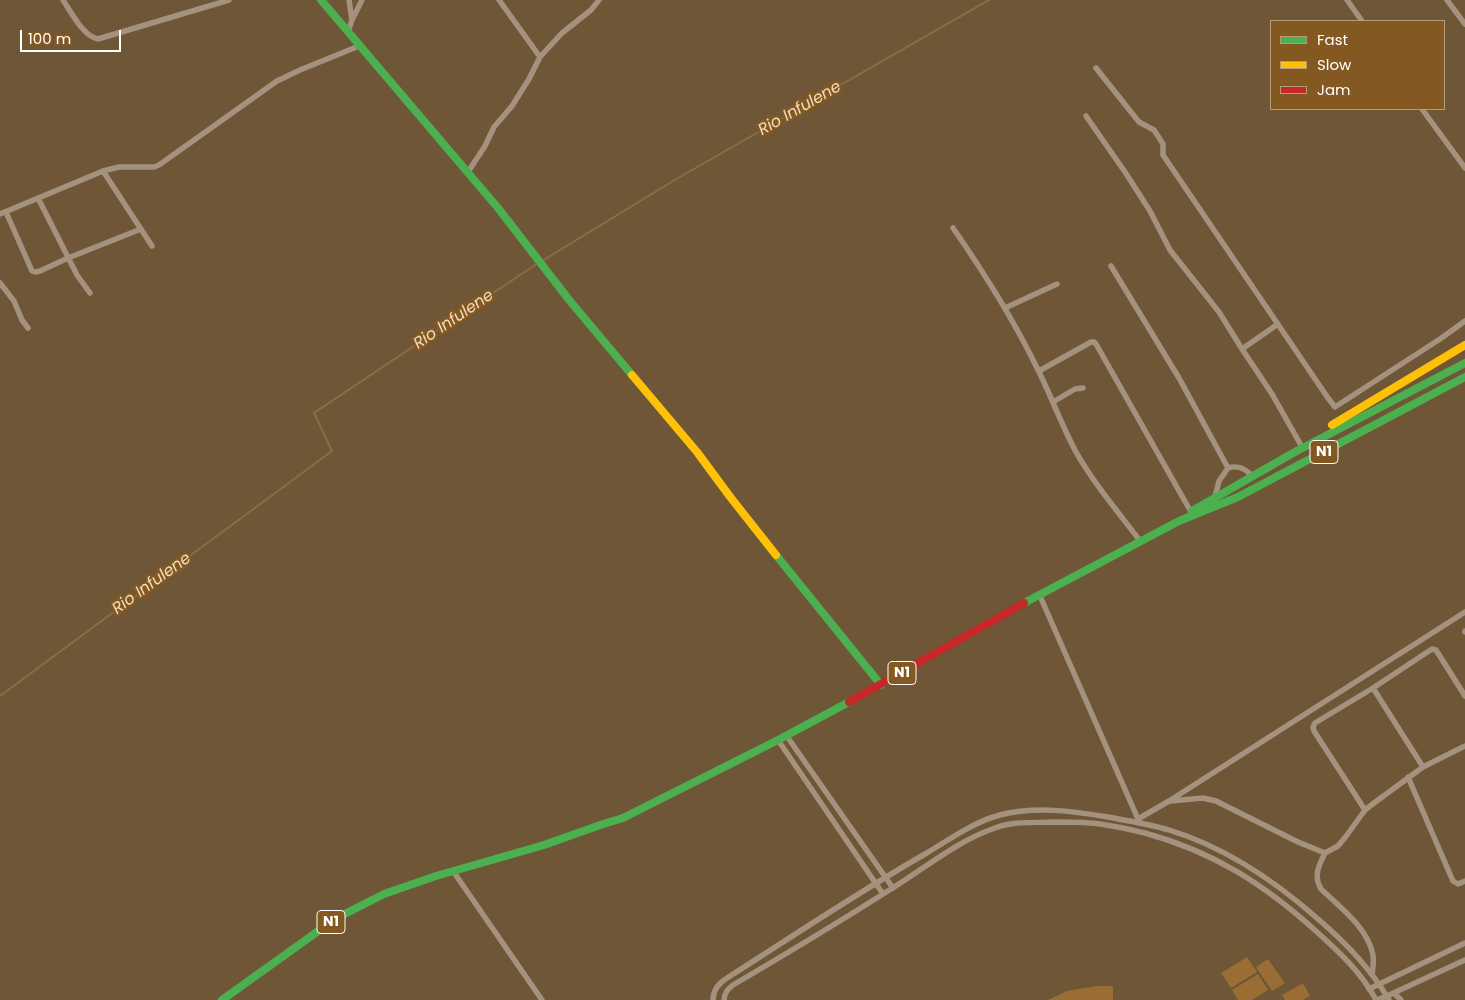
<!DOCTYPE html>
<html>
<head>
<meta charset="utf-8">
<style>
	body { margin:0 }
	#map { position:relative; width:1465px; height:1000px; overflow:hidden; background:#6e5637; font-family:Poppins,sans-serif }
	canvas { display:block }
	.legend { position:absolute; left:1270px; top:20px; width:175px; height:90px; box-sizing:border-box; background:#845921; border:1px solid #b59b7a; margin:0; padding:6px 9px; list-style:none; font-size:15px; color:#fff }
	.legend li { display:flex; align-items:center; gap:10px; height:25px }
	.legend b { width:25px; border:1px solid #b59b7a }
	.scale { position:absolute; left:20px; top:30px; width:101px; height:22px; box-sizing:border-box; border:2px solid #fff; border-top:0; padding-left:6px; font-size:15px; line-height:18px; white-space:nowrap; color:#fff; -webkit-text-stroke:4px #845921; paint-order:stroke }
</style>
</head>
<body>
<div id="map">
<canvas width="1465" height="1000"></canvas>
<ul class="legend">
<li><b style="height:6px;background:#4caf50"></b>Fast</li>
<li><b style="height:6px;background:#ffc107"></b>Slow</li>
<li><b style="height:6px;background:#c62828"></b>Jam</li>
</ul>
<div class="scale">100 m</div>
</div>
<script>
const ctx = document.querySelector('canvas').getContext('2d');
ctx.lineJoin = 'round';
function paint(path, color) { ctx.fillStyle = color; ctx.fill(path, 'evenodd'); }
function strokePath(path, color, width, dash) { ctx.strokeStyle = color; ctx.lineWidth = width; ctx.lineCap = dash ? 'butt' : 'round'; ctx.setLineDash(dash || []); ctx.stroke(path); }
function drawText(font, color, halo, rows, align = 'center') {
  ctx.font = font + ' Poppins,sans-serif'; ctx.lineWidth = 5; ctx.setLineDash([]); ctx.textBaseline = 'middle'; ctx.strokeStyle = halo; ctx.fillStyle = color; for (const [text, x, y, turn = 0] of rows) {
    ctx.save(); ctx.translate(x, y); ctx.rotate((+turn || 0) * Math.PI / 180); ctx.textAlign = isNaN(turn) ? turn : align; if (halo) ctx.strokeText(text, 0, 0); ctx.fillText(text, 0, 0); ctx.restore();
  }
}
paint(new Path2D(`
	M1247 957 1257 972 1231 988 1221 973Z
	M1268 959 1285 983 1272 991 1256 967Z
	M1258 974 1268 990 1252 1000H1238L1232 990Z
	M1303 983 1310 996 1303 1000H1285L1282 995Z
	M1097 986H1113V1000H1048L1067 991Z`), '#9a6d35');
strokePath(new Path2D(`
	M542 261 673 181 989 0
	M0 696 332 451 314 413 538 263`), '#8a6d45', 2);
strokePath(new Path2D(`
	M63 0C71 12 83 36 98 39L229 0
	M499 0 540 57
	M1347 0 1362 21
	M1447 0 1465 24
	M353 18 362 0
	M348 32 352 20 349 0
	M1096 68 1139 122 1154 130 1163 144V155L1328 398 1335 407 1440 339 1465 321
	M1422 109 1465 168
	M1086 116 1125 172 1150 211 1170 250 1219 312 1242 349
	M103 171 152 246
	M468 172 485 146 494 127 512 106 529 79 540 57 562 33 591 10 599 0
	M38 198 77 275 90 293
	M6 212 32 271 35 272 40 271 68 258 141 229
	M0 214 103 171 119 167H154L159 165 277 81 300 70 359 46
	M953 228C985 274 1015 322 1039 372 1052 398 1062 426 1076 452 1094 484 1119 513 1141 542
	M1111 266 1179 378 1228 468
	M0 283 14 301 22 320 28 328
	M1005 308 1057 284
	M1278 324 1242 349 1272 394 1302 447
	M1039 371 1091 342H1094L1096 344 1191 512
	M1053 402 1075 389 1083 388
	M1215 497 1219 481 1228 468C1238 465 1245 468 1252 476
	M1040 596 1138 819
	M1465 631V632
	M1373 688 1423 767
	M786 735 893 888
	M778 740 883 894
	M1408 777 1453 881 1458 884 1465 881
	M1171 801 1203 798 1216 801 1298 842 1325 853 1338 846 1347 835 1365 810 1374 803 1423 767 1465 746
	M1365 810 1314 731 1313 727 1315 723 1373 688 1432 649 1436 650 1465 696
	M1138 823V819L1169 801 1465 612
	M1325 853C1319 865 1313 876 1321 889 1340 907 1368 928 1373 955 1374 961 1373 968 1372 975
	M453 871 542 1000
	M1369 989 1465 943
	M1394 993 1401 1000
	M713 1000C713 989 719 983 727 978 793 936 857 893 925 854 947 841 975 821 1000 815 1035 806 1073 811 1108 817 1128 821 1150 824 1169 830 1225 847 1274 880 1318 919 1345 942 1371 969 1389 1000
	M724 1000C725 992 727 990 733 985 786 954 839 922 891 889 925 868 957 841 995 828 1013 821 1033 823 1052 822 1064 822 1077 822 1089 823 1108 824 1127 829 1145 833 1214 852 1264 884 1317 932 1339 952 1362 973 1376 1000
	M1376 1000 1387 996 1465 960`), '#a4927e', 5.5);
strokePath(new Path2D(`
	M321 0 498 208 570 301 632 375
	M1192 511 1293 453 1465 363
	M776 555 881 685
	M1024 603 1179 521 1238 497 1465 377
	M222 1000 335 919 384 894 436 876 544 845 603 824 623 818 778 740 849 702`), '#4caf50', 8);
strokePath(new Path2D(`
	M632 375 697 452 731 498 776 555
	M1332 425 1465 345`), '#ffc107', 8);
strokePath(new Path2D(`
	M849 702 1024 603`), '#c62828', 8);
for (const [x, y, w] of [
	[1324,452,28],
	[902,673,28],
	[331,922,28]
]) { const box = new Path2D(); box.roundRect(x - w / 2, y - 11.5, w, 23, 4); ctx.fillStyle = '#845921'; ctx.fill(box); strokePath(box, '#fff', 1); }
drawText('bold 14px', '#fff', null, [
	["N1",1324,452],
	["N1",902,673],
	["N1",331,922]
]);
drawText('italic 16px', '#f2dbc0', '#845921', [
	["Rio Infulene",800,109,-30],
	["Rio Infulene",454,320,-34],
	["Rio Infulene",152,584,-36]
]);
</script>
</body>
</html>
